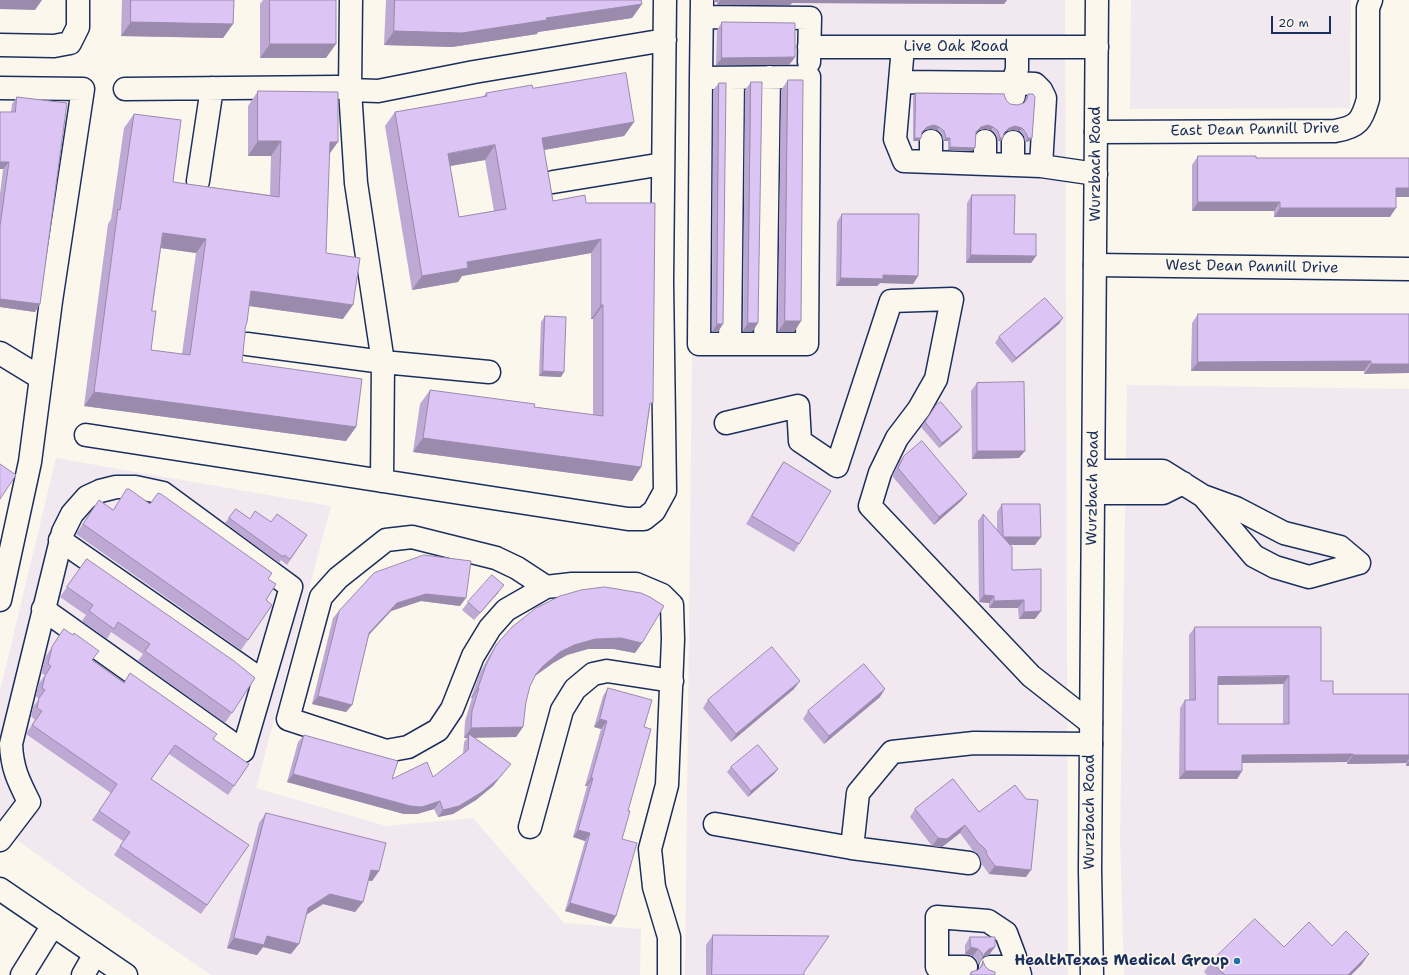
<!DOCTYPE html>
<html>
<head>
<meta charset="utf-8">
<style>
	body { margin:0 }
	#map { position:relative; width:1409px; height:975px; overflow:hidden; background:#fbf7ec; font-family:"Shantell Sans",sans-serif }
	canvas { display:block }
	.scale { position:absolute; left:1271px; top:16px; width:60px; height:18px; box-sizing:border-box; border:2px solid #1b2f5e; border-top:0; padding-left:5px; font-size:12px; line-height:14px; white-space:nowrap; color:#1b2f5e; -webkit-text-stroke:3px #fbf7ec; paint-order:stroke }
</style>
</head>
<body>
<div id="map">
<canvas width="1409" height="975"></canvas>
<div class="scale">20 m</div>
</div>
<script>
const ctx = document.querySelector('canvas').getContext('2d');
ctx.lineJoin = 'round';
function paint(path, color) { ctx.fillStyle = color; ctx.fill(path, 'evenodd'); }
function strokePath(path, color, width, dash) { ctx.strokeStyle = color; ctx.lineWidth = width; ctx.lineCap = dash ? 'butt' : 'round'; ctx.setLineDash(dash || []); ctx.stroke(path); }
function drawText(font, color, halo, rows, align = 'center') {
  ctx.font = font + ' "Shantell Sans",sans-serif'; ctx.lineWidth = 3.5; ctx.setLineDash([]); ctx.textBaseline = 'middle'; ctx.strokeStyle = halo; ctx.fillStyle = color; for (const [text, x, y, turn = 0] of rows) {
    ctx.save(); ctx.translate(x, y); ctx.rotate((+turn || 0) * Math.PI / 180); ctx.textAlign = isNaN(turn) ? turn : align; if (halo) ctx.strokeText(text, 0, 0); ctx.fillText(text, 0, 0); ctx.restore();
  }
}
paint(new Path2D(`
	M694 0H1065L1068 975H685L692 360Z
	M1131 0H1351L1350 108 1130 109Z
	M1127 385 1409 389V975H1124L1120 837Z
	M56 458 331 506 256 788 386 826 473 818 564 923 641 929 640 975H211L83 887 0 828V691Z`), '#f2e8ef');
const minor = new Path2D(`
	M351 0 350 90 356 183 383 362 382 481
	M702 17 810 18 809 62
	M0 45 54 46 70 43 78 27V0
	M809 47H1097
	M903 47 895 139 904 161 1041 166 1096 174
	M701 78 699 344H807L809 77 701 78 702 0
	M900 82 1013 83 1017 69V47
	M0 88 83 89 51 301 30 462 0 600
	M125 89 337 87 350 90 378 91 474 72 665 40
	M1014 96 1013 83 1035 84 1041 90 1045 98 1041 166
	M1096 132 1335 131C1358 127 1362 121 1368 99V8L1371 0
	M985 141V164
	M1013 142V165
	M931 161V141
	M198 181 212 88
	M553 182 663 164
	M1095 265 1409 269
	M247 344 383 362 489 372
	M730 344 733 78
	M765 344 769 77
	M0 353 41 378
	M726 423 798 406 800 441 837 466 891 301 952 299 936 379 919 409 897 438 880 473 870 506 1031 676 1091 723
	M86 435 628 519H644L654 511 665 491 662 282 665 0
	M1094 471H1163L1203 496 1236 508 1284 533 1340 547 1359 563
	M1094 493H1163L1183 483
	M1204 497 1254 556 1275 567 1309 577 1359 563
	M60 540 263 681
	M546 587 517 568 496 558 412 537 386 540 338 578 321 597 288 719 386 751 408 747 438 730 452 709 473 656 490 628 506 610 546 587 572 584H636L662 595 672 605 673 639 667 785 650 849 654 887 669 937V975
	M715 824 852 848 858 793 892 752 974 743 1091 744
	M530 827 562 710 575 689 593 674 607 671 672 681
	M0 840 29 802C18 780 12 768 11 744L63 532 72 514 87 497 100 491 116 487H135L163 493 291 587 243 751 43 609
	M852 848 969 863
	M966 967H937V917L988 921 1006 933 1015 957 1020 975
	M990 967H1018
	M22 975 53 925
	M83 975 95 954`);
const major = new Path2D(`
	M0 889 126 975
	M1092 975 1090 870 1097 0`);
strokePath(minor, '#1b2f5e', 25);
strokePath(major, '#1b2f5e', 25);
strokePath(minor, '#fbf7ec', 22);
strokePath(major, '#fbf7ec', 22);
paint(new Path2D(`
	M122 0H234L233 24 223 38 121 36Z
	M263 0H336L326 58H260V4Z
	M386 0H641L642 4 632 18 538 32 537 34 452 47 384 45Z
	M714 0H1007L1004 4 792 3 790 5H717V2H714Z
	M722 22 795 57 789 65H716L717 30Z
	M788 80 801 321 794 332H778L781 90Z
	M751 82 753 331H743L745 90Z
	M719 83 718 332H712L713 90Z
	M533 88 634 122 624 136 544 150 553 201 586 203H655L650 407 641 467 632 481 413 452 420 404 430 390 534 407 593 415V319H591V253L462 276 458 282 412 290 385 126 395 112 483 97 486 93ZM485 160 494 211 459 217 450 166Z
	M258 91 329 154 326 253 343 319 249 306 245 328 242 362 356 427 346 441 84 406 108 224 111 219 124 128 134 114 173 182 270 195 271 156H248V106ZM161 248 196 253 182 354 151 350 152 311Z
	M916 93 1006 100 1010 104 1017 105 1024 103 1025 101 1026 97 1028 94 1030 141 1025 142 1024 136 1020 131 1013 130 1006 131 1004 134 1001 141H998L996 134 991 130 985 129 979 130 976 133 972 151 948 150V141H943L942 134 937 130 931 129 924 130 922 133 921 138 919 141H913V96Z
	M17 97 40 304 35 312 0 307V194L3 169H0V112H11L12 104Z
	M1198 156 1256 158 1396 197 1390 217H1274V211H1192V165Z
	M972 195 1036 256 1031 263H966L967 203Z
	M842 214 918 276 913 284 880 283 877 286H836L837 222Z
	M1198 314H1409L1364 374V371H1191L1192 323Z
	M545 316 561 377 539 376 541 322Z
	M1059 324 1012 363 995 343 999 337Z
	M977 383 1019 458 972 459 971 391Z
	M936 405 962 427 958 432 939 448 921 427Z
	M904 456 967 494 961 501 934 525 892 476 898 464Z
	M784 462 799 544 794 552 746 524 778 470Z
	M99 500 113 510 150 504 268 579 266 600 272 605 241 650 76 534Z
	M1002 504 1035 545H1010L1012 570 1035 619H1019L1018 608H989V603L979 602 978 521 983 514 997 530V512Z
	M236 509 250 519 271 522 307 535 287 565 281 560 279 563 225 523Z
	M87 559 255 678 225 723 138 661 143 654 111 632 107 639 82 621 86 615 60 597Z
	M374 573 460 606 421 601 391 611 369 635 352 705 346 712 312 704 333 618 339 611Z
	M498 593 474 620 462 610 468 602Z
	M1195 627 1321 681 1333 694H1409V766H1406V763L1347 764V762L1242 763V771L1237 779H1179L1180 708 1185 700H1189V635ZM1283 684V724H1218V685Z
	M64 629 92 660 124 683 213 739 249 764 228 795 169 754 151 779 249 845 201 914 114 855 123 841 92 820 111 793 26 734 35 720 31 716 33 707 39 699 36 696 38 685 45 675 41 673 46 656Z
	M642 643 635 653 614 649H588L567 655 553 663 535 676 530 686 526 702 523 727 516 737H474L511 764 505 771 493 786 476 800 453 814 438 817 434 809 417 814H404L287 782 298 742 304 735 392 779 433 777 463 754 464 742 467 738H464L465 721 472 698H471L479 675 489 656 496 645Z
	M608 688 644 727 622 839 616 916 611 924 565 911 585 841 573 837 587 786H585L601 729 594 727 603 696Z
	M794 689 731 742 703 708 708 700Z
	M880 697 824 744 803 719 808 711Z
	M731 767 778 769 774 774 748 797 727 772Z
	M953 779 1026 877 989 874 981 863 980 858 977 853 974 852 960 833 942 847 932 846 910 817 915 809Z
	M266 813 379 871 372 881 368 880 363 902 355 912 323 904 306 915 291 954 263 947 257 955 227 948 259 823Z
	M713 935 804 972V975H706V945Z
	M970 937 989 955 984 956 978 965 977 960 973 956 965 954V945Z
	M1332 946 1362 964 1351 975H1207L1204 972 1211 962 1284 947Z
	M983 961 985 966 995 975H969L971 972 978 970Z`), '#bda9d3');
paint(new Path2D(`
	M0 0H42L35 10 0 9Z
	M716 0H719L717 2H714Z
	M720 0H1007L1004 4 792 3 790 5H717Z
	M642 4 632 18 538 32 537 34 452 47 384 45 394 31 546 18Z
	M131 22 233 24 223 38 121 36Z
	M270 44H336L326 58H260Z
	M795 57 789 65H716L722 58Z
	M634 122 624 136 532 152 542 138Z
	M934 125 939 127 937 130 931 129 924 130 920 135 927 127Z
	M988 125 993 127 991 130 985 129 979 130 974 135 981 127Z
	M1015 126 1022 128 1020 131 1013 130 1006 131 1002 136 1009 128Z
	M915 138H921L919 141H913Z
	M946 138H950L948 141H943Z
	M1000 138H1003L1001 141H998Z
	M1028 138H1032L1030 141 1025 142Z
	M258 141H281L271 156H248Z
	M330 142H338L328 156Z
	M495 145 485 160 438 168 448 154Z
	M950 147 975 148 972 151 948 150Z
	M0 162H9L3 169H0Z
	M1396 188H1409V197H1390Z
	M1198 202H1280L1274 211H1192Z
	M1280 208H1396L1390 217H1274Z
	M163 233 206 239 196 253 153 247Z
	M601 239 591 253 462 276 458 282 412 290 422 276 467 262Z
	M971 255 1036 256 1031 263H966Z
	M883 275 918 276 913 284 880 283 877 286H836L841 278Z
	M251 291 353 305 343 319 242 305Z
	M0 299 40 304 35 312 0 307Z
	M601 305H603L593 319H591Z
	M1063 318 1059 324 1012 363 1016 358Z
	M785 321H801L794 332H778Z
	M748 323H758L753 331H743Z
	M717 324H723L718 332H712Z
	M1371 361 1364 371H1191L1198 362Z
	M1371 364H1409V373L1364 374Z
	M543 371 564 372 561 377 539 376Z
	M94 392 356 427 346 441 84 406Z
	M962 427 958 432 939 448 942 443Z
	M423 438 641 467 632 481 413 452Z
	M977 451H1025L1019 458 972 459Z
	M967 494 961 501 934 525 939 517Z
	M1003 537H1041L1035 545H998Z
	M504 585 498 593 474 620Z
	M426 594 466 598 460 606 421 601 391 611 364 640 369 633 397 603Z
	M984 595 994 596 989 603 979 602Z
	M1024 600 1018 608H989L994 601Z
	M1041 611 1035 619H1019L1024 612Z
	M621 638 642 643 635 653 614 649H588L567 655 553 663 535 676 529 684 543 666 560 652 574 645 595 639Z
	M1289 676 1283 684 1212 685 1218 677Z
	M800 681 794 689 731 742 736 734Z
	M478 688H479L472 698H471Z
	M885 689 880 697 824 744 829 736Z
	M318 696 352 705 346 712 312 704Z
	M600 719 607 721 601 729 594 727Z
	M523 727 516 737 469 738V734L467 738H464L471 728Z
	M1353 754 1347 762 1237 763 1242 755Z
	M1353 755H1409V759L1406 763 1347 764Z
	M1409 761V766H1406Z
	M511 764 505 771 493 786 476 800 453 814 438 817 443 810Z
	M778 769 774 774 748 797 751 791Z
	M1185 771H1242L1237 779H1179Z
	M293 774 440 801 434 809 417 814H404L287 782Z
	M591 778H593L587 786H585Z
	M965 825 960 833 942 847 932 846 938 838Z
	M578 830 590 833 585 841 573 837Z
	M995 866 1031 870 1026 877 989 874Z
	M371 870 379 871 372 881 364 880Z
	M330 894 363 902 355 912 323 904 301 918 308 908Z
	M570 903 616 916 611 924 565 911Z
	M267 936 299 944 291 954 263 947 257 955 227 948 234 938Z
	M971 947 978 949 973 956 965 954Z
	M995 947 989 955 983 957 985 953 989 949Z
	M1369 954 1362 964 1351 975H1348Z`), '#9a8aac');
const building = new Path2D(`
	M131 0H234L233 24 131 22Z
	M270 0H336V44H270Z
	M395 0H641L642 4 546 18 547 20 462 33 394 31Z
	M722 22 795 23V57L722 58Z
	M626 73 634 122 542 138 553 201 585 195 586 203H655L653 403H650L641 467 423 438 430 390 535 404 534 407 603 416V305H601V239L467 262 468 268 422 276 395 112 487 96 486 93 532 85 533 88ZM495 145 506 209 459 217 448 154Z
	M788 80H803L801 321H785Z
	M751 82H762L758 323H748Z
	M719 83H726L723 324H717Z
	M258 91 338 92V142H330L326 253 360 258 353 305 251 291 247 322 245 328V334L242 362 362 379 356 427 94 392 118 209 120 210 134 114 181 120 173 182 279 197 281 141H258ZM163 233 206 239 190 355 151 350 156 311H152Z
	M916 93 1004 94 1006 100 1010 104 1017 105 1024 103 1027 99 1028 94H1033L1035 97 1032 138H1028L1026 133 1022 128 1015 126 1009 128 1004 133 1003 138H1000L998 131 993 127 988 125 981 127 976 132 975 148 950 147V138H946L944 131 939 127 934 125 927 127 922 132 921 138H915Z
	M17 97 67 103 40 304 0 299V226L9 162H0V112H15Z
	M1198 156H1256V158H1409V188H1396V208H1280V202H1198Z
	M972 195H1015L1014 234H1036V256L971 255Z
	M842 214H919L918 276 883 275V279L841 278Z
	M1045 298 1063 318 1016 358 999 337Z
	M1198 314H1409V364H1371V361L1198 362Z
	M545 316 566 317 564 372 543 371Z
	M1024 382 1025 451H977V383Z
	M941 402 962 427 942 443 925 422 936 405Z
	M922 441 967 494 939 517 898 468 904 456Z
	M784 462 831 491 799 544 752 516Z
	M0 464 16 475 0 499Z
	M127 489H129L150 504 158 493 161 494 272 573 268 579 276 584 266 600 272 605 248 640 83 524 99 500 113 510Z
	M1002 504H1040L1041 537H1003L1012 547V570L1041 569V611L1024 612V600L994 601V596L984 595 983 514 1003 537Z
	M236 509 250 519 255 511 271 522 277 514 307 535 290 559 284 555 283 557 229 518Z
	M424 555 471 561 466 598 426 594 397 603 369 633 352 705 318 696 339 611 374 573Z
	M87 559 234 661 255 678 232 713 145 651 150 644 118 622 114 629 89 611 93 605 67 587Z
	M492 575 504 585 480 613 468 602Z
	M605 587 641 593 650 597 664 606 642 643 621 638 595 639 574 645 560 652 543 666 536 674 530 686 526 702 523 727 471 728 472 711 479 688H478L486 665 496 645 512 627 536 608 560 596 581 590Z
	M1195 627H1321V681H1333V694H1409V755H1353V754L1242 755V771H1185V700H1195ZM1289 676V724H1218V677Z
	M64 629 73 635 74 633 99 651 92 660 124 683 130 673 217 734 213 739 249 764 234 786 175 745 151 779 249 845 207 905 120 846 130 832 99 811 117 784 32 725 42 711 37 708 39 698 45 690 42 688 45 676 51 666 48 664 52 647Z
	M772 647 800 681 736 734 708 700Z
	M864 664 885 689 829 736 808 711Z
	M608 688 652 700 644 727 651 729 628 811H630L622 839 637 843 616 916 570 903 590 833 578 830 593 778H591L607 721 600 719Z
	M469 734 511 764 498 779 482 792 459 806 443 810 440 801 422 807 410 806 293 774 304 735 398 761 392 779 427 762 433 777 468 750Z
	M758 745 778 769 751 791 731 767Z
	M953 779 979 812 1015 785 1026 799 1038 800 1031 870 995 866 987 855 986 850 982 846 979 844 965 825 947 839 938 838 915 809Z
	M266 813 386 843 379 871 371 870 363 902 330 894 308 908 299 944 267 936 264 945 234 938Z
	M1255 919 1284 947 1309 922 1332 946 1346 931 1369 954 1348 975H1225L1211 962Z
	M713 935 829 936 804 972V975H712Z
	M970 937H995V947L989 949 985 953 983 957 982 953 978 949 971 947Z
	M983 961 985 966 989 970 995 972V975H971V972L978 970 982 966Z`);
paint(building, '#dcc5f5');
strokePath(building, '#9a8aac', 1);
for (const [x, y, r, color] of [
	[1237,961,4,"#1f6fb2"]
]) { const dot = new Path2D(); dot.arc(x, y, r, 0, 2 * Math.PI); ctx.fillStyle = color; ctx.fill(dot); strokePath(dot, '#fbf7ec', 1.5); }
drawText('15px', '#1b2f5e', '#fbf7ec', [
	["Live Oak Road",956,47],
	["East Dean Pannill Drive",1255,130,-1],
	["Wurzbach Road",1096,164,-90],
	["West Dean Pannill Drive",1252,267,1],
	["Wurzbach Road",1093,488,-89],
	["Wurzbach Road",1090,812,-90]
]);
drawText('bold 15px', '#1b2f5e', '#fbf7ec', [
	["HealthTexas Medical Group",1229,961]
], 'right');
</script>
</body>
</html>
